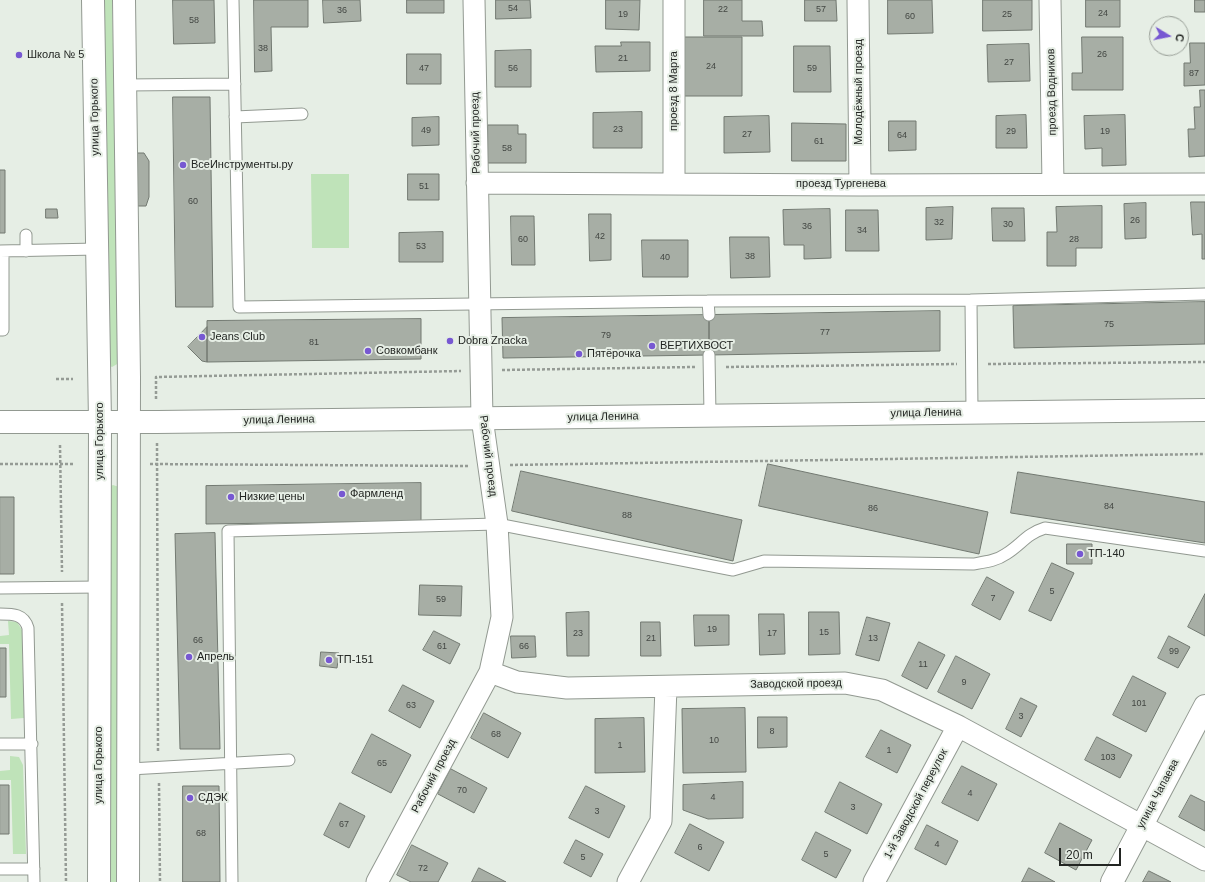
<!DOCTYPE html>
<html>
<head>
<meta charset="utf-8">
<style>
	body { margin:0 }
	#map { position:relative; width:1205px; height:882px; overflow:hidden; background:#e6eee5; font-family:Helvetica,sans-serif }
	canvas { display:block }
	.north { position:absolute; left:1149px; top:16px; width:40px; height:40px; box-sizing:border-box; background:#e6eee5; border:1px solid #989e97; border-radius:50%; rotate:100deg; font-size:11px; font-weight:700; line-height:16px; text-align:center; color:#222522 }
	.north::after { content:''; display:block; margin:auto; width:14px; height:18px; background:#7758d2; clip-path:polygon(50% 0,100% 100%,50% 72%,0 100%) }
	.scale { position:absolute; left:1059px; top:848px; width:62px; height:18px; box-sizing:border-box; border:2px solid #222522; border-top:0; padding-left:5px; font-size:12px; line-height:14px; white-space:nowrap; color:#222522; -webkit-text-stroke:3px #e6eee5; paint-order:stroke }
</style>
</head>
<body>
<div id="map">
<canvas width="1205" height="882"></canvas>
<div class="north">С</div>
<div class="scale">20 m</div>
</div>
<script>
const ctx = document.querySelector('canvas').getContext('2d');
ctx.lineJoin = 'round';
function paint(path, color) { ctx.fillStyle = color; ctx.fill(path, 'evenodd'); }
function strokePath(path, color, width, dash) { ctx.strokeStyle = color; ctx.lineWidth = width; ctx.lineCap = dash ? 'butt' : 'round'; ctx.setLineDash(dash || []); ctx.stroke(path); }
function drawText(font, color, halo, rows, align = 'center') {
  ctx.font = font + ' Helvetica,sans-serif'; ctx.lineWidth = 4; ctx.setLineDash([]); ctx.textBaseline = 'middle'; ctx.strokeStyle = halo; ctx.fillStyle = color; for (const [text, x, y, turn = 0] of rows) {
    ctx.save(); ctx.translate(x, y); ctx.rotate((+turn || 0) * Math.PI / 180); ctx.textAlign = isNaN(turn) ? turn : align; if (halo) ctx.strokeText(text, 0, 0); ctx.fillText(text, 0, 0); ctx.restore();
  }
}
paint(new Path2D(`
	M100 0H112L120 357 119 363 112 367 106 364Z
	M311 174H349V248H312Z
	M113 485 119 487V882H107L108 487Z
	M8 621 17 622 22 630 24 718 11 719 9 644H0V636L9 635Z
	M10 756 19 757 23 765 26 854H13L11 780H0V771L10 770Z`), '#bfe3b9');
const building = new Path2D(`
	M173 0H214L215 43 174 44Z
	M254 0H308V27H271L272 71 255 72Z
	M323 0H360L361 21 324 23Z
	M407 0H444V13H407Z
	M496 0H530L531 18 496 19Z
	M606 0H640L639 30 606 29Z
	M704 0H742V21H762L763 36H704Z
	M805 0H836L837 21H805Z
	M888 0H932L933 33 888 34Z
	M983 0H1032V30L983 31Z
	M1086 0H1120V27H1086Z
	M1195 0H1205V12H1195Z
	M680 37H742V96H679Z
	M1082 37H1123V90H1072V73H1082Z
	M621 42H650V71L596 72 595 46H621Z
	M1190 43H1205V85L1184 86V63H1190Z
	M1029 44 1030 81 988 82 987 45Z
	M794 46H830L831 92H794Z
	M531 50V87H495V51Z
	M407 54H441V84H407Z
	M1200 90H1205V156L1189 157 1188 129H1195L1194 107H1200Z
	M173 97H210L213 307H176Z
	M642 112V148H593V113Z
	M1026 115 1027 148H996V116Z
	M1125 115 1126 165 1102 166V148L1085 149 1084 116Z
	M769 116 770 152 724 153V117Z
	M439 117V145L412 146V118Z
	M889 121H916V150L889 151Z
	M792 123 846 124V161H792Z
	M488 125H518V134H526V163H488Z
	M136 153H144L149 161V197L146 206H138L132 198Z
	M0 170H5V233H0Z
	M408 174H439V200H408Z
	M1191 202H1205V259H1202V234L1193 235Z
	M1146 203V238L1125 239 1124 204Z
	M1102 206V248H1076V266H1047V232H1057L1056 207Z
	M953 207 952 239 926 240V208Z
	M992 208H1024L1025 241H993Z
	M46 209H57L58 218H46Z
	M830 209 831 258 804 259V245H784L783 210Z
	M846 210H878L879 251H846Z
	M589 214H611V260L590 261Z
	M511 216H534L535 265H512Z
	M443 232V262H399V233Z
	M730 237H769L770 277 731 278Z
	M642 240H688V277H643Z
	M1205 302V344L1014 348 1013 306Z
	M940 311V351L709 355V315Z
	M709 315V355L503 358 502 318Z
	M421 319V359L207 362V321Z
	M207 327V362L202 361 188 347Z
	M768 464 988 512 979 554 759 506Z
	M521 471 742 520 733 561 512 511Z
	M1018 472 1205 502V543L1011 513Z
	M421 483V521L206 524V486Z
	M0 497H14V574H0Z
	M215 533 220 749H180L175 534Z
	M1067 544H1092V564H1067Z
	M1052 563 1074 573 1051 621 1029 611Z
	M987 577 1014 592 1000 620 972 605Z
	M420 585 462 586 461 616 419 615Z
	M1205 594V636L1188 627Z
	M589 612V656H567L566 613Z
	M809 612H839L840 654 809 655Z
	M759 614H784L785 654 760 655Z
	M694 615H729V645L695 646Z
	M867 617 890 623 879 661 856 655Z
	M641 622H660L661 656H641Z
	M434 631 460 644 450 664 423 650Z
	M511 636H535L536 657 512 658Z
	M1169 636 1190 647 1178 668 1158 658Z
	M919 642 945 655 927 689 902 676Z
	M0 648H6V697H0Z
	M321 652 339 653 337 668 320 666Z
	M956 656 990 674 972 709 938 692Z
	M1133 676 1166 693 1146 732 1113 715Z
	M403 685 434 701 420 728 389 711Z
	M1021 698 1037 706 1021 737 1006 729Z
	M745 708 746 772 683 773 682 709Z
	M484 713 521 733 508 758 471 738Z
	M758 717H787V747L758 748Z
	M644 718 645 772 595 773V719Z
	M881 730 911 745 897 773 866 757Z
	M372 734 411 755 391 793 352 773Z
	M1097 737 1132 755 1120 778 1085 760Z
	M962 766 997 784 978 821 942 803Z
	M451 769 487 788 474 813 438 794Z
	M743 782V818L708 819 683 810V785Z
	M840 782 882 804 867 834 825 812Z
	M0 785H9V834H0Z
	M183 786H219L220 882H183Z
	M586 786 625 806 609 838 569 818Z
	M1191 795 1205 802V831L1179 817Z
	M340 803 365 816 349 848 324 835Z
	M1060 823 1092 840 1076 870 1045 853Z
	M690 824 724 842 709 871 675 853Z
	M927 825 958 841 946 865 915 849Z
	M816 832 851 850 836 878 802 860Z
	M576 840 603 854 591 877 564 863Z
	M412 845 448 863 438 882H411L397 875Z
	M479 868 506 882H472Z
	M1029 868 1055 882H1022Z
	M1149 871 1171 882H1143Z`);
paint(building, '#a7aea5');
strokePath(building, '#727971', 1);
const lane = new Path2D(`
	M233 0 239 307 708 301
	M125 85 235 84
	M235 117 302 114
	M26 235V251
	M0 251 97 249
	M971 300 972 412
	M709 315 708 301 971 300 1205 294
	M0 330H3V251
	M709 355 710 415
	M0 588 100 587
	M0 614C13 614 24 614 28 628L34 882
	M0 744H32
	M130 769 289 760
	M0 869H34
	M232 882 228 531 497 524 733 570 764 561 973 564C985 562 996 561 1006 554 1022 544 1026 534 1045 528L1205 551`);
const street = new Path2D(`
	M674 0V183
	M858 0 860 185
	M1050 0 1053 184
	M477 183 860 185 1205 184
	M490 672 517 682 567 688 845 683 882 690 958 726 1205 860
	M377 882 490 672 502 617 497 524 482 418 474 0
	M628 882 661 821 666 687
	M874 882 958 726`);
const secondary = new Path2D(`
	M93 0 100 422 99 882
	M124 0 129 377 128 882
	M0 422H157L1205 410
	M1112 882 1205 706`);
strokePath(lane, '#929991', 13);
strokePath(street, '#929991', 23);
strokePath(secondary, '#929991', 24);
strokePath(new Path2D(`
	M988 364 1205 362
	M726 367 957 364
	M502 370 695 367
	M56 379H73
	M156 399V377L461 371
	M157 443 158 752
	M60 445 62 572
	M0 464H75
	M150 464 469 466
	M510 465 1205 454
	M62 603 66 882
	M159 783 160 882`), '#959b95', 2.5, [3, 2]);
strokePath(lane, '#fff', 11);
strokePath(street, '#fff', 21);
strokePath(secondary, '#fff', 22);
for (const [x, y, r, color] of [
	[19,55,4,"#7758d2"],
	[183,165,4,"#7758d2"],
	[202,337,4,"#7758d2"],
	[450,341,4,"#7758d2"],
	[652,346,4,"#7758d2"],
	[368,351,4,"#7758d2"],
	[579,354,4,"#7758d2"],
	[342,494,4,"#7758d2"],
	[231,497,4,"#7758d2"],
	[1080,554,4,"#7758d2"],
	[189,657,4,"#7758d2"],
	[329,660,4,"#7758d2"],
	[190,798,4,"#7758d2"]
]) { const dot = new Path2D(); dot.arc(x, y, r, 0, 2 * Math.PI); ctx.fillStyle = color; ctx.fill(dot); strokePath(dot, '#e6eee5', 1.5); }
drawText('9px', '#434743', null, [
	["54",513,9],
	["22",723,10],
	["57",821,10],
	["36",342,11],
	["24",1103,14],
	["19",623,15],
	["25",1007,15],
	["60",910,17],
	["58",194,21],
	["38",263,49],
	["26",1102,55],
	["21",623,59],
	["27",1009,63],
	["24",711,67],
	["47",424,69],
	["56",513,69],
	["59",812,69],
	["87",1194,74],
	["23",618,130],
	["49",426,131],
	["29",1011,132],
	["19",1105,132],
	["27",747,135],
	["64",902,136],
	["61",819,142],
	["58",507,149],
	["51",424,187],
	["60",193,202],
	["26",1135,221],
	["32",939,223],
	["30",1008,225],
	["36",807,227],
	["34",862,231],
	["42",600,237],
	["60",523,240],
	["28",1074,240],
	["53",421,247],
	["38",750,257],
	["40",665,258],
	["75",1109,325],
	["77",825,333],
	["79",606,336],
	["81",314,343],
	["84",1109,507],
	["86",873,509],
	["88",627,516],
	["5",1052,592],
	["7",993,599],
	["59",441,600],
	["19",712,630],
	["15",824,633],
	["23",578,634],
	["17",772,634],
	["21",651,639],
	["13",873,639],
	["66",198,641],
	["61",442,647],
	["66",524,647],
	["99",1174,652],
	["11",923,665],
	["9",964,683],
	["101",1139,704],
	["63",411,706],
	["3",1021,717],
	["8",772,732],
	["68",496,735],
	["10",714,741],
	["1",620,746],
	["1",889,751],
	["103",1108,758],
	["65",382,764],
	["70",462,791],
	["4",970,794],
	["4",713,798],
	["3",853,808],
	["3",597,812],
	["67",344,825],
	["68",201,834],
	["4",937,845],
	["6",700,848],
	["5",826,855],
	["5",583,858],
	["72",423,869]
]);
drawText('11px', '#222522', '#e6eee5', [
	["Школа № 5",27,55],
	["ВсеИнструменты.ру",191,165],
	["Jeans Club",210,337],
	["Dobra Znacka",458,341],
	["ВЕРТИХВОСТ",660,346],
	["Совкомбанк",376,351],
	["Пятёрочка",587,354],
	["Фармленд",350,494],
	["Низкие цены",239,497],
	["ТП-140",1088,554],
	["Апрель",197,657],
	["ТП-151",337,660],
	["СДЭК",198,798]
], 'left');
drawText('11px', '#222522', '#e6eee5', [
	["проезд 8 Марта",674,91,-90],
	["Молодёжный проезд",859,92,-90],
	["проезд Водников",1052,92,-91],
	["улица Горького",95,117,-91],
	["Рабочий проезд",476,133,-91],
	["проезд Тургенева",841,184],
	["улица Ленина",926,413,-1],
	["улица Ленина",603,417,-1],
	["улица Ленина",279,420,-1],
	["улица Горького",100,441,-90],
	["Рабочий проезд",488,456,83],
	["Заводской проезд",796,684,-1],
	["улица Горького",99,765,-90],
	["Рабочий проезд",434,776,-62],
	["улица Чапаева",1158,794,-62],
	["1-й Заводской переулок",916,804,-62]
]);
</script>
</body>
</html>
